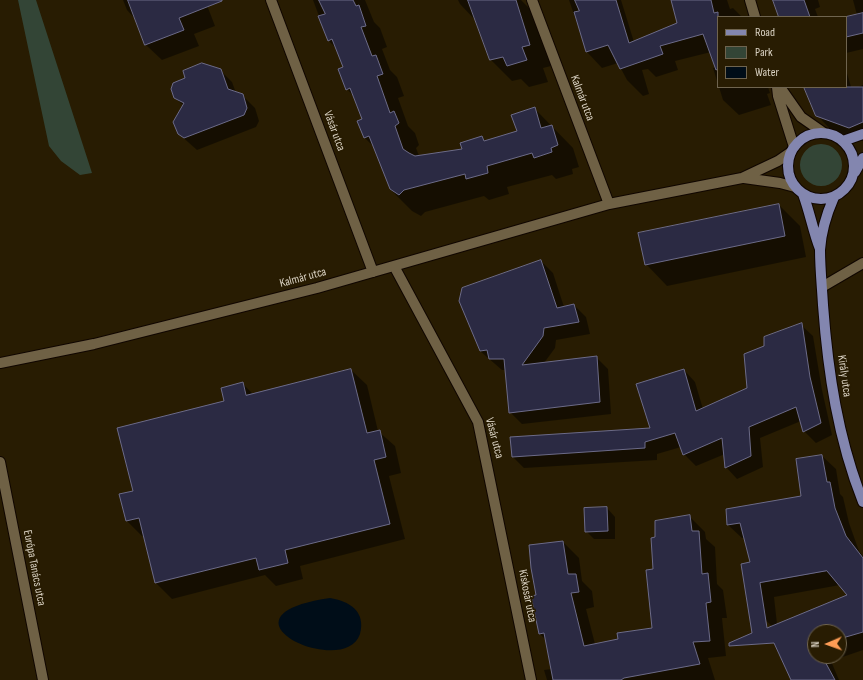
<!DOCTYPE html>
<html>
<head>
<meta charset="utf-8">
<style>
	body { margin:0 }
	#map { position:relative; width:863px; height:680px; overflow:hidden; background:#281c02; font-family:"Sofia Sans Condensed",sans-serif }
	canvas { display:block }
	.legend { position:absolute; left:717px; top:16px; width:130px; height:72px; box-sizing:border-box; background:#281c02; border:1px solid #6f644f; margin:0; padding:5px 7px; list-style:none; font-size:12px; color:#d9d1c2 }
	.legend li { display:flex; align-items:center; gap:8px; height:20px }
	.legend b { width:20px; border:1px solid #6f644f }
	.north { position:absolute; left:807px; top:624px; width:40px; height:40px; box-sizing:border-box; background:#281c02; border:1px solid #6f644f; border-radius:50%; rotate:268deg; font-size:11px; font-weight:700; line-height:16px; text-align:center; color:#d9d1c2 }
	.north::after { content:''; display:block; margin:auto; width:14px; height:18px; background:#fd9c55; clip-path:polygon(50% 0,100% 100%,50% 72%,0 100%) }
</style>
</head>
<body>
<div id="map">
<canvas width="863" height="680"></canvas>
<ul class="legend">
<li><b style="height:5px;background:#8386af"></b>Road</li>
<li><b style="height:11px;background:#334536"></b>Park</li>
<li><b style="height:11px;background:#000d18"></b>Water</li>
</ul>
<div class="north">N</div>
</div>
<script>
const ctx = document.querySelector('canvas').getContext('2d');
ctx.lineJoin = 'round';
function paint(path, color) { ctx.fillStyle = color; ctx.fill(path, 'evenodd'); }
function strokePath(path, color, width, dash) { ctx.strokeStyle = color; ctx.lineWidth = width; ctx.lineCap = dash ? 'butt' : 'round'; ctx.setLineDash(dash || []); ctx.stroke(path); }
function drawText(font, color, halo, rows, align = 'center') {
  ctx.font = font + ' "Sofia Sans Condensed",sans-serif'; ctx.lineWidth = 3.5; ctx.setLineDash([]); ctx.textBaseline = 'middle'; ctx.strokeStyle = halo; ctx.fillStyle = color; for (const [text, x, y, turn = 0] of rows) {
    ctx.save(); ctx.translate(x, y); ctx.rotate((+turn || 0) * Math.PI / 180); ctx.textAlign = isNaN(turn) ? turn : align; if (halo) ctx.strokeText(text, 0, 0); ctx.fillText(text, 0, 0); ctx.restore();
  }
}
paint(new Path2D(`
	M18 0H36L92 173 80 175 61 161 49 146Z
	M800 165a21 21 0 1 1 42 0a21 21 0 1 1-42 0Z`), '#334536');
paint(new Path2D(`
	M330 598C349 601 366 611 360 634 345 680 205 616 330 598Z`), '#000d18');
paint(new Path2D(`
	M123 0H205L215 26 194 34 199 46 162 60 146 45 137 21 127 10Z
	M313 0H365L374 22 380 28 387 47 382 49 390 70 397 77 404 96 398 98 408 126 415 133 419 145 416 148 419 156 464 150 482 137 486 142 518 132 535 109 573 148 579 167 572 169 573 174 556 179 552 175 507 187 509 194 489 200 484 196 425 212 421 216 412 211 390 189 374 147 365 138 363 119 355 98 347 89 345 68 337 49 328 40Z
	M458 0H521L534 13 551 66 543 68 548 82 529 87 521 79 512 81 491 60 477 22 460 4Z
	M569 0H621L634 42 679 24 672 0H727L730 9 733 8 742 17H718V84L713 68 716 67 711 52 675 61 678 70 656 77 648 69 642 70 649 94 643 96 627 80 618 63 602 68 587 52Z
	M774 0H818L820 7 815 9 818 17H780Z
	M853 0H863V49L846 53V18L857 15Z
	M220 70 232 82 236 93 242 95 255 108 259 121 256 127 197 150 179 134 184 106 175 98Z
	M846 70 852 90 863 85V141L830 129 817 115 805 87H846Z
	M719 87H768L770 93 767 94 771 105 739 115 723 100Z
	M779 205 800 226 806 257 667 286 646 264Z
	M541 261 553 273 564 307 574 305 586 317 590 334 556 340 555 348 544 363 596 357 608 369 611 414 522 424 510 412 506 370H502L480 351Z
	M801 325 813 336 822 390 832 435 816 443 804 431 801 421 760 438 763 467 737 479 726 467 725 454 696 466 684 454 681 447 657 454V460L524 468 512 456 651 429 684 370 695 382 703 409 748 389 765 347Z
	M351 370 367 385 378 431 395 446 401 473 389 476 405 539 300 566 303 579 276 586 265 575 172 599 156 583 144 536H142L127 521 134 492 242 383 253 394Z
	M822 456 836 469 840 494 843 497 849 523 859 551 863 556V650L831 661 839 680H792L772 626 762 617 745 538H742L728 525 802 497ZM840 585 848 595 777 624 774 597ZM815 632H839V656H815Z
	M607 508 615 517V539H594L586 531Z
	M689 516 705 532 706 539 715 547 717 584 723 590 727 618H722L726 656 708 658 715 680H547L544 670 552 669 546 640 540 634 538 596 563 542 579 558 582 581 592 591 594 607 586 609 595 644 619 640 653 629 656 537Z`), '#0007');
const building = new Path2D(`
	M128 0H222V1L179 18 184 30 145 45Z
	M319 0H353L356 6 359 5 366 26 361 27 372 56 376 55 383 74 377 76 390 113 394 111 399 123 395 126 403 149 409 153 415 156 462 149 460 143 482 136 484 141 517 131 511 115 535 107 541 128 552 125 558 145 551 148 552 152 534 158 532 153 487 166 488 173 466 179 465 174 404 190 399 195 390 189 369 136 364 138 357 121 362 119 350 88 346 90 338 69 343 67 332 39 328 41 318 16 325 14Z
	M468 0H516L530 45 522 47 527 60 507 66 503 57 490 60Z
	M575 0H616L629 43 677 23 671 0H711L714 13 718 12V69L716 70 703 34 660 46 663 54 620 69 608 45 586 52 574 12 579 11Z
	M773 0H804L810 17H779Z
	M863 13V33L846 37V17Z
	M202 63 221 69 228 89 243 94 247 108 244 115 184 138 178 134 173 122 184 103 174 98 171 89 173 83 185 78 183 71Z
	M804 87H863V122L849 128 816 116Z
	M779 204 785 236 645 265 638 233Z
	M541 260 557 308 574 304 579 322 544 328 543 336 522 365 597 356 600 402 509 413 504 359H489L487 350 480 351 459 301 462 288Z
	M802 323 810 377 821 423 803 432 796 407 749 427 751 456 725 468 722 438 683 455 675 433 645 442V448L512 457 510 437 650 428 636 384 684 369 696 411 747 388 744 354 764 346V337Z
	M351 369 367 433 380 430 386 457 374 460 390 524 285 550 288 563 259 570 256 558 155 583 139 518 126 521 119 494 133 491 117 428 224 401 221 388 243 382 246 395Z
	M822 455 827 482H830L835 508 846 536 863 558V632L839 639V632H815V656H822L835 680H791L774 643 729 646V643L752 633 741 564 750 562 740 523 727 525 726 509 801 496 796 459ZM827 571 847 595 767 628 760 583Z
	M607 507 608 531 585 532 584 508Z
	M690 515 692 531H699L702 574 708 573 711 602 706 603 710 641 693 642 700 664 624 678 621 680H553L544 633 539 634 531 596 536 595 531 568 529 545 563 541 568 574H576L579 592 571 593 584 646 618 639 617 633 652 628 646 570 653 569 651 538 655 537V521Z`);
paint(building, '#2b2a43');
strokePath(building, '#6c6b88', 1);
const minor = new Path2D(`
	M271 0 373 272
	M532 0 609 204
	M750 0 755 17
	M777 87 778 96 794 147
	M780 87 801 117 824 133
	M744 178 780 183 795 187
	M394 266 478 422 531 680
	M822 287 863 263
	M0 363 94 344 317 288 609 204 742 178 778 161 791 152
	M0 462 43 680`);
const major = new Path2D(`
	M788 166a33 33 0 1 1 66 0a33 33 0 1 1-66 0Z
	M843 141 863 134
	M855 172 863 158
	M803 194C810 213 813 231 820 249
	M834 197C827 213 821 233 820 250 820 268 822 287 823 305 828 373 838 439 863 502`);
strokePath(minor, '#100600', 12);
strokePath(major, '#100600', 12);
strokePath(minor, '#6f6145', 10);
strokePath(major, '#8386af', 10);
drawText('12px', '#d9d1c2', '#281c02', [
	["Kalmár utca",582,98,69],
	["Vásár utca",334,131,70],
	["Kalmár utca",303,278,-15],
	["Király utca",844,376,82],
	["Vásár utca",494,438,75],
	["Európa Tanács utca",34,568,79],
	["Kiskosár utca",527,596,79]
]);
</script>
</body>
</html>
